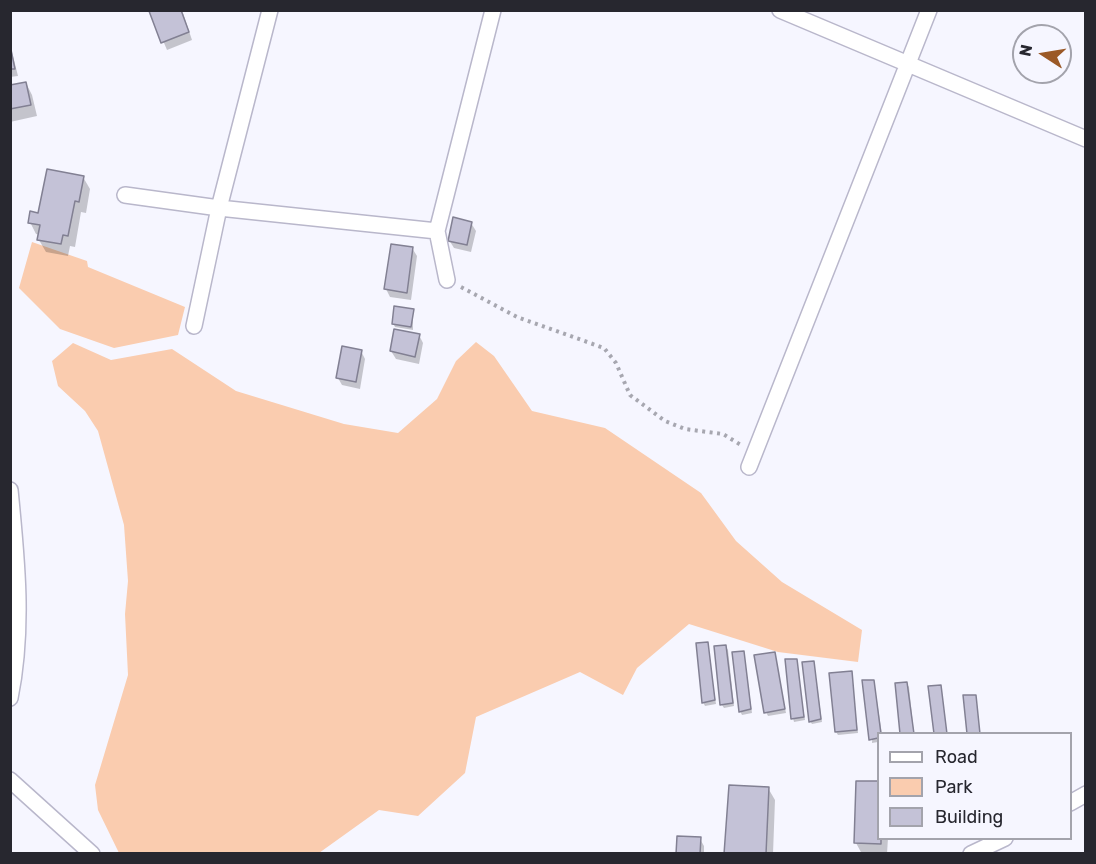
<!DOCTYPE html>
<html>
<head>
<meta charset="utf-8">
<style>
	body { margin:0 }
	#map { position:relative; width:1096px; height:864px; overflow:hidden; background:#f6f6ff; font-family:Rubik,sans-serif }
	canvas { display:block }
	.frame { position:absolute; inset:0; border:12px solid #27272f; pointer-events:none }
	.legend { position:absolute; left:877px; top:732px; width:195px; height:108px; box-sizing:border-box; background:#f6f6ff; border:2px solid #a3a3ac; margin:0; padding:8px 10px; list-style:none; font-size:18px; color:#27272f }
	.legend li { display:flex; align-items:center; gap:12px; height:30px }
	.legend b { width:30px; border:2px solid #a3a3ac }
	.north { position:absolute; left:1012px; top:24px; width:60px; height:60px; box-sizing:border-box; background:#f6f6ff; border:2px solid #a3a3ac; border-radius:50%; rotate:282deg; font-size:16px; font-weight:700; line-height:24px; text-align:center; color:#27272f }
	.north::after { content:''; display:block; margin:auto; width:21px; height:27px; background:#9b5927; clip-path:polygon(50% 0,100% 100%,50% 72%,0 100%) }
</style>
</head>
<body>
<div id="map">
<canvas width="1096" height="864"></canvas>
<div class="frame"></div>
<ul class="legend">
<li><b style="height:8px;background:#fff"></b>Road</li>
<li><b style="height:16px;background:#faccaf"></b>Park</li>
<li><b style="height:16px;background:#c4c2d7"></b>Building</li>
</ul>
<div class="north">N</div>
</div>
<script>
const ctx = document.querySelector('canvas').getContext('2d');
ctx.lineJoin = 'round';
function paint(path, color) { ctx.fillStyle = color; ctx.fill(path, 'evenodd'); }
function strokePath(path, color, width, dash) { ctx.strokeStyle = color; ctx.lineWidth = width; ctx.lineCap = dash ? 'butt' : 'round'; ctx.setLineDash(dash || []); ctx.stroke(path); }
paint(new Path2D(`
	M32 242 87 261 88 267 185 307 178 335 114 348 60 329 19 288Z
	M476 342 494 356 532 411 605 428 701 493 736 541 782 582 862 630 858 662 778 652 689 624 637 668 623 695 580 672 476 717 465 773 418 816 379 810 319 853H119L98 810 95 785 128 675 125 614 128 581 124 525 98 431 85 411 58 386 52 361 73 343 111 360 172 349 236 391 344 424 398 433 437 399 456 361Z`), '#faccaf');
paint(new Path2D(`
	M154 10H182L192 40 167 50 151 12Z
	M10 44 18 76 10 77Z
	M26 83 32 95 37 116 10 122V86Z
	M83 177 90 189 86 213 81 212 75 247 70 246 68 256 46 252 39 240 40 235 36 234 30 222Z
	M471 223 476 231 471 252 454 248 449 240Z
	M412 248 417 256 411 300 390 297 386 289Z
	M413 311V330L395 327 393 323Z
	M419 335 423 343 419 364 396 359 391 351Z
	M361 351 365 359 360 389 342 385 338 378Z
	M707 644 716 704 705 706 703 702Z
	M716 647H726L728 650 734 706 724 708 722 705Z
	M744 653 752 713 742 715 740 711Z
	M774 653 786 713 768 716 766 712Z
	M796 660 805 720 794 722 793 718Z
	M814 663 822 722 812 724 810 721Z
	M851 673 858 733 838 735 836 732Z
	M874 681 882 734H878V742L872 743Z
	M907 684 909 687 914 734H902Z
	M857 782 878 783V838H888L887 854H862L856 843Z
	M768 788 775 800 773 854H726Z
	M700 839 704 846V854H677Z`), '#0003');
const building = new Path2D(`
	M181 10 189 32 161 43 149 11Z
	M10 45 15 69H10Z
	M26 82 31 105 10 109V85Z
	M47 169 84 176 79 202 75 201 68 236 63 235 61 244 37 240 40 225 28 223 30 211 38 213Z
	M453 217 472 222 467 245 448 241Z
	M391 244 413 247 407 293 384 289Z
	M394 306 414 309 411 327 392 324Z
	M394 329 420 334 415 357 390 351Z
	M342 346 362 350 356 382 336 378Z
	M708 642 715 700 702 703 696 643Z
	M726 645 733 703 720 705 714 646Z
	M744 651 751 709 739 712 732 652Z
	M775 652 785 709 764 713 754 655Z
	M785 659H797L804 717 791 719Z
	M814 661 821 719 809 722 802 662Z
	M852 671 857 730 835 732 829 673Z
	M862 680H874L881 734H878V738L869 740Z
	M907 682 914 734H900L895 683Z
	M941 685 947 734H934L928 686Z
	M963 695H976L980 734H967Z
	M856 781H878V838H881V844L854 843Z
	M729 785 769 787 766 854H724Z
	M677 836 701 837 700 854H676Z`);
paint(building, '#c4c2d7');
strokePath(building, '#828093', 1.5);
const minor = new Path2D(`
	M780 10 1086 139
	M125 195 219 208 437 231
	M447 280 437 231 493 10
	M194 326 219 208 270 10
	M749 467 929 10
	M10 490C17 560 24 629 10 698
	M10 780 92 854
	M1070 803 1086 794
	M971 854 1005 838`);
strokePath(minor, '#b9b7cb', 18);
strokePath(new Path2D(`
	M461 287 517 317 604 348 616 363 630 395 665 421 685 429 723 434 741 445`), '#a7a7b0', 4, [3, 4.5]);
strokePath(minor, '#fff', 15);
</script>
</body>
</html>
